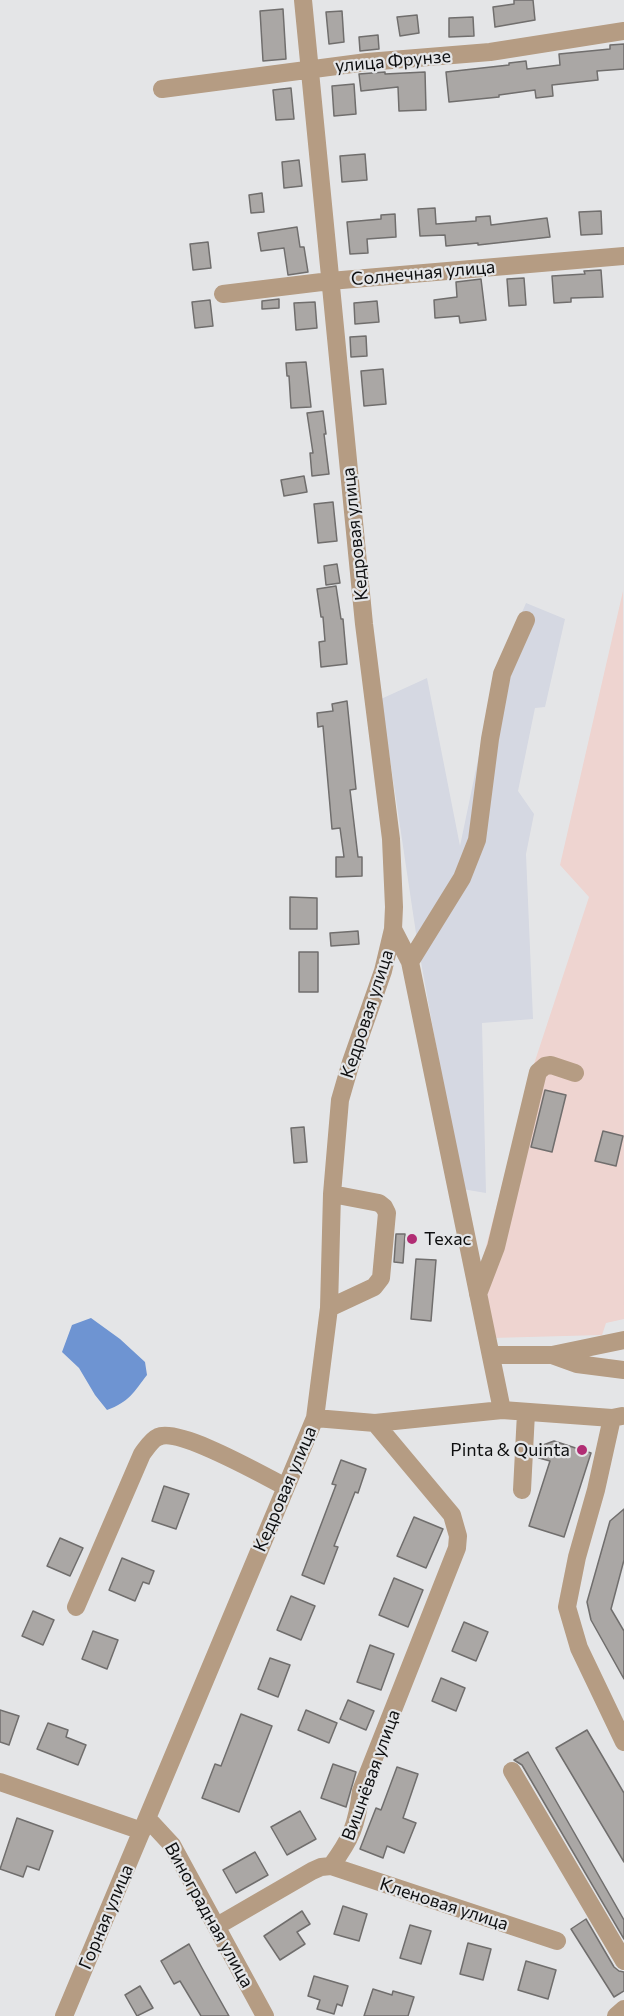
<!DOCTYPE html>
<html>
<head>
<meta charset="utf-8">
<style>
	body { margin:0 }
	canvas { display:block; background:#e4e5e7 }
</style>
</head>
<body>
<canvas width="624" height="2016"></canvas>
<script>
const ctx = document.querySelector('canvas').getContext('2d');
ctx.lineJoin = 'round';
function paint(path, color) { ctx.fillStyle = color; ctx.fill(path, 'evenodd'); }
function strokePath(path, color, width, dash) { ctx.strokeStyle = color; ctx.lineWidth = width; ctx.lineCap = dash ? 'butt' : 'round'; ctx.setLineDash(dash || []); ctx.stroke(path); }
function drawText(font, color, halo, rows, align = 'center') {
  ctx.font = font + ' Commissioner,sans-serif'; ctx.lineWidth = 4.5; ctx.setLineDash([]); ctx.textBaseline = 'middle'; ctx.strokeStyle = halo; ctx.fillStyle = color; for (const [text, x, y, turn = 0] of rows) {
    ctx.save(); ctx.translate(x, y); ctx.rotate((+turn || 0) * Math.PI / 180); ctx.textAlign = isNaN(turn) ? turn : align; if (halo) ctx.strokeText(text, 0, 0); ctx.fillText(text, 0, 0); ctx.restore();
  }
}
paint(new Path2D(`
	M526 603 565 619 545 707 535 708 518 791 534 814 526 854 533 1019 482 1023 486 1193 462 1189 417 940 381 699 427 678 460 846 496 673Z`), '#d5d8e2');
paint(new Path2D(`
	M623 591 624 1319 606 1323 602 1335 492 1338 483 1258 533 1067 589 897 560 865Z`), '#eed4d0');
paint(new Path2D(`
	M91 1318 120 1339 145 1362 147 1375C134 1392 129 1402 107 1410L95 1395 79 1368 62 1352 72 1325Z`), '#6e94d2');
const building = new Path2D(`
	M514 0H533L535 20 495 27 493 7 514 4Z
	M283 9 286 59 263 61 260 11Z
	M342 11 344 42 329 44 326 12Z
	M417 15 419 33 400 36 397 17Z
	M473 17 474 36 449 37V18Z
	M378 35 379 49 360 51 359 37Z
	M624 44V69L597 71 598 80 552 85 553 96 536 98 535 90 499 95V97L449 102 446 72 509 65V63L526 61 527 69 560 65 559 54 610 49V45Z
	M385 72V74L425 72 426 110 399 111 398 87 361 91 359 74Z
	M354 84 356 114 334 116 332 86Z
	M291 88 294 119 276 120 273 90Z
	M365 154 367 180 342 182 340 156Z
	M299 160 302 186 284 188 282 162Z
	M262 193 264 212 251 213 249 195Z
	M435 208 436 224 476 221V217L490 216 491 225 547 218 550 237 478 245V243L446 246 445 235 420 236 418 209Z
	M601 211 602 234 581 235 579 212Z
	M395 214 396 237 367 239 368 253 350 254 347 222 381 219V215Z
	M297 227 300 247H304L308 272 288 275 284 248 261 251 258 233Z
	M208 242 211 268 193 270 190 244Z
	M601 270 603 297 571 298V302L554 303 552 276 585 274 584 271Z
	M524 278 526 305 509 306 507 279Z
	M481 279 486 320 460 323 459 316 435 318 434 300 457 297 456 282Z
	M279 299V308L262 309V301Z
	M210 300 213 326 195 328 192 302Z
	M377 301 379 322 355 324 354 303Z
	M315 302 317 328 296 330 294 303Z
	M366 336 367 356 351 357 350 337Z
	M306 362 311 407 291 408 289 376H287L286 363Z
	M383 369 386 404 364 406 361 371Z
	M323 411 326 434H324L329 474 312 476 310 453H313L307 413Z
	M304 476 307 492 284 496 281 480Z
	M333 502 337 541 318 543 314 504Z
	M337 564 340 583 326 585 324 566Z
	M336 586 341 619H343L347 664 321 667 319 642 325 641 323 617H321L317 589Z
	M347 701 356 789 350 790 358 857H362V876L336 877V857H344L340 828 332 829 323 726 318 727 317 713 333 711 332 704Z
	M290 897 317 898V929H290Z
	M358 931 359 944 331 946 330 933Z
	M299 952H318V992H299Z
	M545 1090 566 1095 552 1152 531 1147Z
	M304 1127 307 1162 294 1163 291 1128Z
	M603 1131 623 1136 616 1166 595 1161Z
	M396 1234H405L403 1263 394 1262Z
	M416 1259 436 1260 431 1321 411 1319Z
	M554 1441 591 1453 564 1537 529 1526 550 1461 539 1458 543 1445Z
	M341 1460 366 1469 358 1493 355 1492 334 1546 338 1547 324 1584 302 1575 336 1485 332 1484Z
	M164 1486 189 1494 176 1529 152 1521Z
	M624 1509V1560L611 1609 624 1631V1679L591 1620 587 1602 610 1521Z
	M414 1517 443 1529 426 1568 397 1556Z
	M60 1538 83 1548 70 1576 47 1566Z
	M122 1558 154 1571 149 1584 143 1582 135 1601 109 1590Z
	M394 1578 423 1590 408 1627 379 1615Z
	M291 1596 315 1606 301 1640 277 1630Z
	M33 1611 54 1620 43 1645 22 1636Z
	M464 1622 488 1632 476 1661 452 1651Z
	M93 1631 118 1640 107 1669 82 1659Z
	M370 1645 394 1654 381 1690 357 1682Z
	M270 1658 290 1665 278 1697 258 1689Z
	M441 1678 465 1688 456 1711 432 1701Z
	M348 1700 374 1711 366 1730 340 1719Z
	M0 1710 19 1716 9 1745 0 1742Z
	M306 1710 337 1723 329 1743 298 1730Z
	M241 1714 272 1726 239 1812 202 1798 215 1764 221 1766Z
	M48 1723 68 1730 66 1737 86 1745 78 1765 37 1749Z
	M587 1730 624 1793V1862L556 1748Z
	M528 1752 624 1920V1939L522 1765 514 1760Z
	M333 1764 356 1772 346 1807 321 1798Z
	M397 1767 418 1774 403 1818 416 1823 404 1853 387 1846 383 1858 360 1849 376 1808 381 1810Z
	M300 1811 316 1839 287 1855 271 1827Z
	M17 1818 53 1831 39 1870 27 1866 23 1877 0 1869Z
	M255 1852 268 1875 236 1893 223 1870Z
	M343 1906 367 1914 359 1941 334 1934Z
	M302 1911 310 1924 297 1932 305 1944 280 1960 264 1936Z
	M586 1919 614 1967 619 1971 624 1972V1991L614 1997 571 1929Z
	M410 1925 431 1931 421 1964 400 1958Z
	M468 1943 491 1949 483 1980 460 1974Z
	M189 1944 202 1968 229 2016H201L180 1981 174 1984 161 1961Z
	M526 1961 556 1970 548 1999 518 1990Z
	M314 1976 348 1986 342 2006 337 2004 334 2014 317 2009 320 2000 308 1996Z
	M140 1986 153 2008 137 2016 125 1995Z
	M373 1989 392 1995 393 1991 414 1997 408 2016H364Z`);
paint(building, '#aaa7a5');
strokePath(building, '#706e6d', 1.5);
strokePath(new Path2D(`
	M162 89 367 62 490 52 624 31
	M223 294 330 281 624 256
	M393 929 410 962 502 1410
	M410 962 462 878 477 840 490 739 502 674 526 620
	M478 1294 496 1247 538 1072 545 1066 551 1065 575 1073
	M329 1308 374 1287 381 1278 387 1213 384 1207 379 1203 332 1194
	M491 1355H552L577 1364 624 1370
	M552 1355 624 1340
	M315 1418 375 1423 502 1410 612 1418 622 1416
	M612 1418 596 1490 577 1557 567 1607 579 1648 624 1742
	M522 1490 526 1413
	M76 1607 142 1454C146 1449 151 1440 158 1437 179 1427 264 1476 286 1487
	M512 1771 624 1961
	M0 1782 142 1831
	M147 1818 172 1845 265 2016
	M331 1866C351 1839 357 1825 361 1791L457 1548 458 1536 452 1515 375 1423
	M217 1926 312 1871 321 1867 331 1866 557 1941
	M64 2016 315 1418 329 1308 332 1194 340 1100 351 1062 383 971 393 929 394 907 391 839 364 624 303 0
	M616 2016 624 2009`), '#b59c83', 18);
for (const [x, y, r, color] of [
	[412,1239,6,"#b12d74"],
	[582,1450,6,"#b12d74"]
]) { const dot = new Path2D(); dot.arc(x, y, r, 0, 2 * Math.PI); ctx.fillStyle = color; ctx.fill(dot); strokePath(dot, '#e4e5e7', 2); }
drawText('18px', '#0e0f10', '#e4e5e7', [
	["улица Фрунзе",393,61,-5],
	["Солнечная улица",423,273,-5],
	["Кедровая улица",355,534,-96],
	["Кедровая улица",367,1014,-72],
	["Кедровая улица",285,1489,-67],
	["Вишнёвая улица",371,1775,-70],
	["Кленовая улица",444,1904,18],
	["Виноградная улица",209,1915,61],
	["Горная улица",106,1917,-67]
]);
drawText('18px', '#0e0f10', '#e4e5e7', [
	["Техас",424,1239],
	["Pinta & Quinta",570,1450,"right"]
], 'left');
</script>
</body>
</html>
